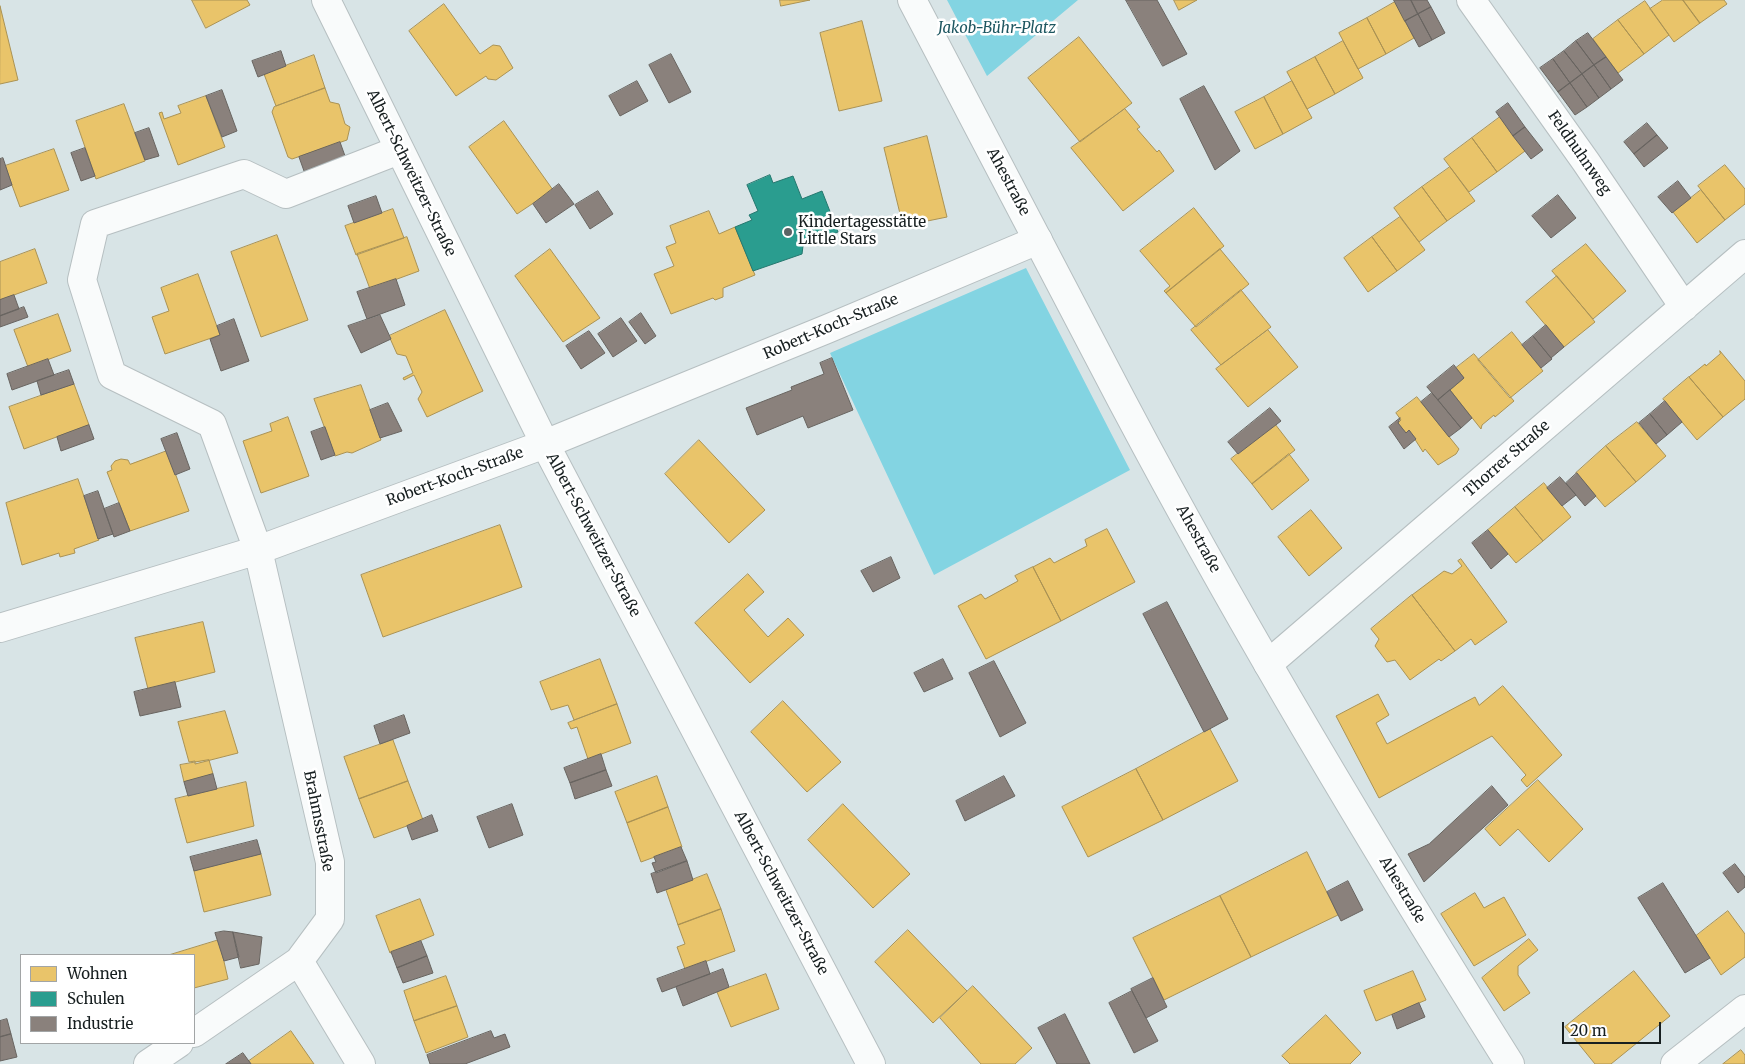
<!DOCTYPE html>
<html>
<head>
<meta charset="utf-8">
<style>
	body { margin:0 }
	#map { position:relative; width:1745px; height:1064px; overflow:hidden; background:#d8e4e6; font-family:Merriweather,serif }
	canvas { display:block }
	.legend { position:absolute; left:20px; top:954px; width:175px; height:90px; box-sizing:border-box; background:#fff; border:1px solid #a2a5a6; margin:0; padding:6px 9px; list-style:none; font-size:15px; color:#171f20 }
	.legend li { display:flex; align-items:center; gap:10px; height:25px }
	.legend b { width:25px; border:1px solid #a2a5a6 }
	.scale { position:absolute; left:1562px; top:1022px; width:99px; height:22px; box-sizing:border-box; border:2px solid #171f20; border-top:0; padding-left:6px; font-size:15px; line-height:18px; white-space:nowrap; color:#171f20; -webkit-text-stroke:4px #fff; paint-order:stroke }
</style>
</head>
<body>
<div id="map">
<canvas width="1745" height="1064"></canvas>
<ul class="legend">
<li><b style="height:14px;background:#e9c46a"></b>Wohnen</li>
<li><b style="height:14px;background:#2a9d8f"></b>Schulen</li>
<li><b style="height:14px;background:#8a817c"></b>Industrie</li>
</ul>
<div class="scale">20 m</div>
</div>
<script>
const ctx = document.querySelector('canvas').getContext('2d');
ctx.lineJoin = 'round';
function paint(path, color) { ctx.fillStyle = color; ctx.fill(path, 'evenodd'); }
function strokePath(path, color, width, dash) { ctx.strokeStyle = color; ctx.lineWidth = width; ctx.lineCap = dash ? 'butt' : 'round'; ctx.setLineDash(dash || []); ctx.stroke(path); }
function drawText(font, color, halo, rows, align = 'center') {
  ctx.font = font + ' Merriweather,serif'; ctx.lineWidth = 5; ctx.setLineDash([]); ctx.textBaseline = 'middle'; ctx.strokeStyle = halo; ctx.fillStyle = color; for (const [text, x, y, turn = 0] of rows) {
    ctx.save(); ctx.translate(x, y); ctx.rotate((+turn || 0) * Math.PI / 180); ctx.textAlign = isNaN(turn) ? turn : align; if (halo) ctx.strokeText(text, 0, 0); ctx.fillText(text, 0, 0); ctx.restore();
  }
}
paint(new Path2D(`
	M947 0H1078L987 76Z
	M1026 268 1130 470 934 575 830 353Z`), '#83d4e2');
const homes = new Path2D(`
	M192 0H247L250 5 206 28Z
	M780 0H810L781 6Z
	M1174 0H1197L1179 10Z
	M1663 0H1683L1700 23 1674 42 1650 9Z
	M1683 0H1724L1727 4 1700 23Z
	M1645 1 1669 35 1644 54 1618 20Z
	M1395 2 1414 38 1386 54 1367 18Z
	M444 4 480 54 493 45 500 46 513 68 496 80 488 79 486 76 456 96 409 31Z
	M0 6 18 80 0 84Z
	M1367 18 1386 54 1358 69 1339 33Z
	M1618 20 1644 54 1618 73 1593 39Z
	M862 21 882 101 839 111 820 33Z
	M1079 37 1132 103 1080 142 1028 78Z
	M1343 41 1363 78 1335 94 1315 57Z
	M314 55 325 88 276 106 264 74Z
	M1315 57 1335 94 1307 109 1287 72Z
	M1292 81 1312 118 1283 134 1264 97Z
	M325 88 330 102 339 104 345 124 350 127 347 140 292 159 288 157 272 112 274 107Z
	M206 96 225 147 178 165 159 113 162 112 164 119 181 113 178 106Z
	M1264 97 1283 134 1255 149 1235 112Z
	M124 104 145 161 96 179 76 121Z
	M1125 109 1140 127 1137 129 1157 152 1159 150 1174 171 1123 211 1071 148Z
	M1500 117 1525 151 1497 172 1472 138Z
	M504 121 553 190 517 214 469 147Z
	M927 136 947 217 903 226 884 148Z
	M1472 138 1497 172 1469 192 1444 159Z
	M54 149 69 190 20 207 5 166Z
	M1725 165 1745 189V204L1725 220 1698 186Z
	M1450 167 1475 201 1447 221 1422 187Z
	M1422 187 1447 221 1419 242 1394 208Z
	M1701 190 1725 220 1697 243 1673 212Z
	M1194 208 1224 246 1166 293 1164 291 1170 286 1140 251Z
	M393 209 404 238 356 255 345 226Z
	M709 211 719 234 735 227 755 275 723 288V297L715 300 713 298 671 314 654 274 674 266 666 247 676 243 670 226Z
	M1400 217 1425 250 1397 271 1372 237Z
	M277 235 308 320 261 337 231 252Z
	M407 237 419 271 370 289 357 254Z
	M1372 237 1397 271 1368 292 1344 258Z
	M1586 244 1626 291 1593 319 1552 271Z
	M35 249 47 283 0 300V262Z
	M550 249 600 318 563 342 515 276Z
	M1220 249 1249 284 1196 327 1166 293Z
	M198 274 220 335 165 354 152 317 169 311 161 288Z
	M1557 276 1595 322 1564 347 1526 302Z
	M1241 290 1271 327 1221 365 1191 330Z
	M445 310 483 391 427 417 418 399 422 392 414 375 404 380 403 378 413 373 406 356 397 354 389 336Z
	M58 314 71 351 28 367 14 330Z
	M1268 330 1298 367 1248 407 1216 369Z
	M1512 332 1543 371 1510 398 1478 360Z
	M1720 351 1745 381V399L1723 417 1689 377 1705 364 1706 366 1720 354Z
	M1474 354 1514 401 1495 417 1494 415 1482 425 1481 429 1450 390 1464 378 1456 368Z
	M1689 377 1723 417 1697 440 1663 399Z
	M74 384 89 425 24 449 9 407Z
	M361 385 381 440 352 453 347 452 335 456 314 399Z
	M1417 397 1459 449 1456 454 1438 465 1425 449 1423 452 1409 430 1406 433 1398 423 1401 420 1396 413Z
	M288 417 309 476 261 493 243 441 272 431 270 424Z
	M1637 422 1666 456 1636 482 1606 446Z
	M1275 424 1295 450 1252 484 1231 459Z
	M699 440 765 510 729 543 665 474Z
	M1606 446 1636 482 1605 507 1576 473Z
	M167 451 189 511 130 531 107 472 112 470 111 466 115 461 121 459 128 460 130 464Z
	M1289 454 1309 480 1272 510 1252 484Z
	M78 479 99 540 74 549 75 553 60 557 59 553 22 565 6 503Z
	M1544 483 1571 517 1543 541 1515 507Z
	M1515 507 1543 541 1516 563 1488 530Z
	M1311 510 1342 548 1309 576 1278 537Z
	M500 525 522 587 383 637 361 575Z
	M1107 529 1135 582 1061 621 1033 567 1050 558 1054 563 1087 546 1085 540Z
	M1461 559 1507 622 1475 645 1471 639 1455 651 1412 595 1444 571 1452 574 1462 566 1458 561Z
	M1033 567 1061 621 986 659 958 606 981 594 985 599 1018 581 1015 576Z
	M748 574 764 592 744 610 768 637 788 618 804 635 750 683 695 623Z
	M1412 595 1455 651 1441 661 1439 659 1410 680 1395 660 1387 662 1375 646 1379 639 1371 629Z
	M203 622 215 672 148 689 135 638Z
	M600 659 617 704 574 720 568 705 551 710 540 682Z
	M1503 686 1562 755 1527 787 1521 780 1526 775 1492 736 1379 798 1336 716 1378 694 1389 715 1376 723 1387 744 1475 697 1479 705Z
	M783 701 841 762 807 792 751 732Z
	M617 704 631 743 588 759 577 727 571 729 568 723Z
	M225 711 238 753 195 764V761L189 762 178 722Z
	M1210 729 1238 781 1163 820 1136 769Z
	M393 740 408 781 359 799 344 757Z
	M209 760 213 774 184 782 180 765Z
	M1136 769 1163 820 1088 857 1062 807Z
	M657 776 668 807 627 823 615 792Z
	M1538 780 1583 829 1549 862 1518 829 1500 846 1485 829Z
	M408 781 423 820 374 838 359 799Z
	M246 782 254 826 187 843 175 799Z
	M843 804 910 874 873 908 808 840Z
	M668 807 682 847 641 862 627 823Z
	M1307 852 1338 915 1251 957 1220 896Z
	M261 854 271 895 204 912 194 871Z
	M707 874 721 909 678 925 666 890Z
	M1475 893 1484 908 1504 897 1526 935 1474 966 1441 914Z
	M1220 896 1251 957 1164 1000 1133 938Z
	M420 899 434 935 390 953 376 916Z
	M721 909 735 951 685 969 677 947 685 944 678 925Z
	M1728 911 1745 934V957L1721 975 1696 936Z
	M908 930 967 991 933 1023 875 962Z
	M1529 939 1538 950 1518 966V975L1530 993 1504 1011 1482 978Z
	M219 940 228 979 194 988V955H169Z
	M1413 971 1426 1000 1376 1021 1364 991Z
	M1634 971 1670 1016 1611 1064H1595L1565 1027Z
	M766 974 779 1009 731 1027 717 992Z
	M446 976 457 1006 414 1021 404 991Z
	M973 986 1032 1048 1015 1064H981L940 1018Z
	M457 1006 468 1037 426 1053 414 1021Z
	M1326 1015 1361 1053 1350 1064H1290L1282 1056Z
	M291 1031 314 1064H251L249 1061Z
	M1741 1050 1745 1055V1064H1723Z`);
paint(homes, '#e9c46a');
strokePath(homes, '#aa9254', 1);
const schools = new Path2D(`
	M770 175 773 183 793 176 802 199 822 191 838 232 803 246 802 254 753 271 735 227 752 220 749 215 758 211 747 185Z`);
paint(schools, '#2a9d8f');
strokePath(schools, '#24776e', 1);
const industry = new Path2D(`
	M1126 0H1157L1187 54 1163 66Z
	M1394 0H1411L1418 14 1405 21Z
	M1411 0H1427L1431 7 1418 14Z
	M1431 7 1445 33 1432 40 1418 14Z
	M1418 14 1432 40 1419 47 1405 21Z
	M1588 33 1606 57 1594 65 1576 41Z
	M1576 41 1594 65 1582 74 1564 51Z
	M281 51 286 66 258 77 252 61Z
	M1564 51 1582 74 1570 83 1553 59Z
	M671 54 691 92 669 103 649 65Z
	M1606 57 1623 80 1611 89 1594 65Z
	M1553 59 1570 83 1558 92 1540 68Z
	M1594 65 1611 89 1599 98 1582 74Z
	M1582 74 1599 98 1587 107 1570 83Z
	M637 81 648 101 620 116 609 96Z
	M1570 83 1587 107 1575 115 1558 92Z
	M1204 86 1240 151 1215 170 1180 99Z
	M222 90 237 131 222 137 206 96Z
	M1508 103 1525 127 1513 136 1496 112Z
	M1647 123 1657 135 1634 154 1624 142Z
	M1525 127 1543 150 1531 159 1513 136Z
	M149 128 159 156 145 160 135 133Z
	M1657 135 1668 148 1644 167 1634 154Z
	M340 142 345 156 304 171 299 157Z
	M85 148 95 176 81 181 71 153Z
	M3 158 12 185 0 190V159Z
	M1678 181 1691 198 1672 213 1658 197Z
	M559 184 574 204 546 223 533 204Z
	M598 191 613 214 590 229 575 205Z
	M1558 195 1576 218 1551 238 1532 216Z
	M376 196 382 213 354 223 348 206Z
	M396 279 405 305 367 319 357 292Z
	M14 295 19 309 0 316V300Z
	M24 307 28 317 0 327V316Z
	M641 313 656 336 645 344 629 322Z
	M380 315 391 339 361 353 348 326Z
	M621 318 637 341 613 357 598 334Z
	M234 319 249 361 221 371 210 339 220 335 217 326Z
	M1546 325 1564 347 1551 358 1533 336Z
	M589 331 605 353 581 369 566 346Z
	M1533 336 1552 359 1541 368 1522 345Z
	M832 358 853 410 808 428 803 416 757 435 746 408 792 390 791 387 824 374 820 363Z
	M48 359 54 375 12 390 7 374Z
	M1454 365 1464 378 1438 400 1427 387Z
	M69 370 74 384 41 395 37 381Z
	M1450 390 1472 418 1461 428 1438 400Z
	M1432 393 1461 428 1449 437 1421 402Z
	M1665 401 1682 422 1667 435 1650 414Z
	M388 403 402 431 380 438 370 410Z
	M1270 408 1281 421 1238 454 1228 442Z
	M1650 414 1667 435 1656 444 1639 423Z
	M1400 418 1398 423 1406 433 1409 430 1416 439 1404 449 1389 427Z
	M89 425 94 439 61 451 57 437Z
	M325 427 335 455 321 460 311 432Z
	M177 433 190 469 175 475 161 439Z
	M1577 473 1596 496 1585 506 1566 483Z
	M1560 477 1576 495 1562 506 1547 488Z
	M98 491 113 534 98 539 84 496Z
	M119 503 130 531 114 537 104 509Z
	M1488 530 1508 554 1491 569 1472 543Z
	M891 557 900 578 873 592 861 571Z
	M1167 602 1228 719 1204 732 1143 614Z
	M943 659 953 679 924 692 914 673Z
	M994 661 1026 723 1000 737 969 673Z
	M175 682 181 707 140 716 134 692Z
	M404 715 410 733 380 744 374 726Z
	M601 754 606 770 570 783 564 768Z
	M606 770 612 786 575 799 570 783Z
	M213 774 217 789 188 796 184 782Z
	M1004 776 1015 796 965 821 956 801Z
	M1492 786 1508 805 1424 882 1408 854 1429 844Z
	M512 804 523 835 489 848 477 817Z
	M432 815 438 831 412 840 407 826Z
	M257 840 261 854 194 871 190 857Z
	M681 847 687 861 656 873 652 863 656 862 654 857Z
	M687 861 693 880 657 893 651 874Z
	M1735 864 1745 877V887L1738 893 1723 873Z
	M1348 881 1363 910 1341 921 1327 892Z
	M1663 883 1710 958 1685 973 1638 898Z
	M224 931 233 932 239 957 224 961 215 933Z
	M233 932 262 937 259 964 241 968Z
	M421 941 427 956 397 968 391 952Z
	M427 956 433 973 403 983 397 968Z
	M706 961 710 974 662 992 657 979Z
	M723 969 729 987 683 1006 676 987Z
	M1153 978 1167 1007 1146 1018 1131 989Z
	M1132 991 1158 1041 1134 1053 1109 1003Z
	M1419 1003 1425 1017 1397 1029 1392 1015Z
	M1065 1014 1090 1064H1057L1038 1028Z
	M7 1019 11 1034 0 1037V1021Z
	M491 1031 494 1038 505 1034 510 1047 465 1064H430L427 1055Z
	M11 1034 17 1057 0 1061V1037Z
	M243 1053 251 1064H226Z`);
paint(industry, '#8a817c');
strokePath(industry, '#686460', 1);
const minor = new Path2D(`
	M326 0 545 444 871 1064
	M1471 0 1586 162 1684 307
	M0 628 258 550 545 444 827 329 1038 240
	M1268 664 1745 254
	M299 961 361 1064
	M194 1033 299 961 330 919V862L258 550 212 424 112 375 82 280 95 224 244 174 286 194 399 150
	M148 1064 179 1043`);
const tertiary = new Path2D(`
	M912 0C990 149 1067 298 1146 446 1259 656 1383 862 1510 1064
	M1675 1064 1745 1009`);
strokePath(minor, '#b6bfc1', 30);
strokePath(tertiary, '#b6bfc1', 30);
strokePath(minor, '#f9fbfb', 28);
strokePath(tertiary, '#f9fbfb', 28);
for (const [x, y, r, color] of [
	[788,232,5,"#5b6465"]
]) { const dot = new Path2D(); dot.arc(x, y, r, 0, 2 * Math.PI); ctx.fillStyle = color; ctx.fill(dot); strokePath(dot, '#fff', 2); }
drawText('italic 15px', '#1d5660', '#fff', [
	["Jakob-Bühr-Platz",997,29]
]);
drawText('15px', '#171f20', '#fff', [
	["Feldhuhnweg",1579,153,55],
	["Albert-Schweitzer-Straße",411,173,64],
	["Ahestraße",1008,182,62],
	["Robert-Koch-Straße",831,327,-23],
	["Thorrer Straße",1507,459,-41],
	["Robert-Koch-Straße",455,477,-20],
	["Albert-Schweitzer-Straße",593,535,62],
	["Ahestraße",1198,539,61],
	["Brahmsstraße",318,821,79],
	["Ahestraße",1402,890,59],
	["Albert-Schweitzer-Straße",781,893,62]
]);
drawText('15px', '#171f20', '#fff', [
	["Kindertagesstätte",798,223],
	["Little Stars",798,240]
], 'left');
</script>
</body>
</html>
